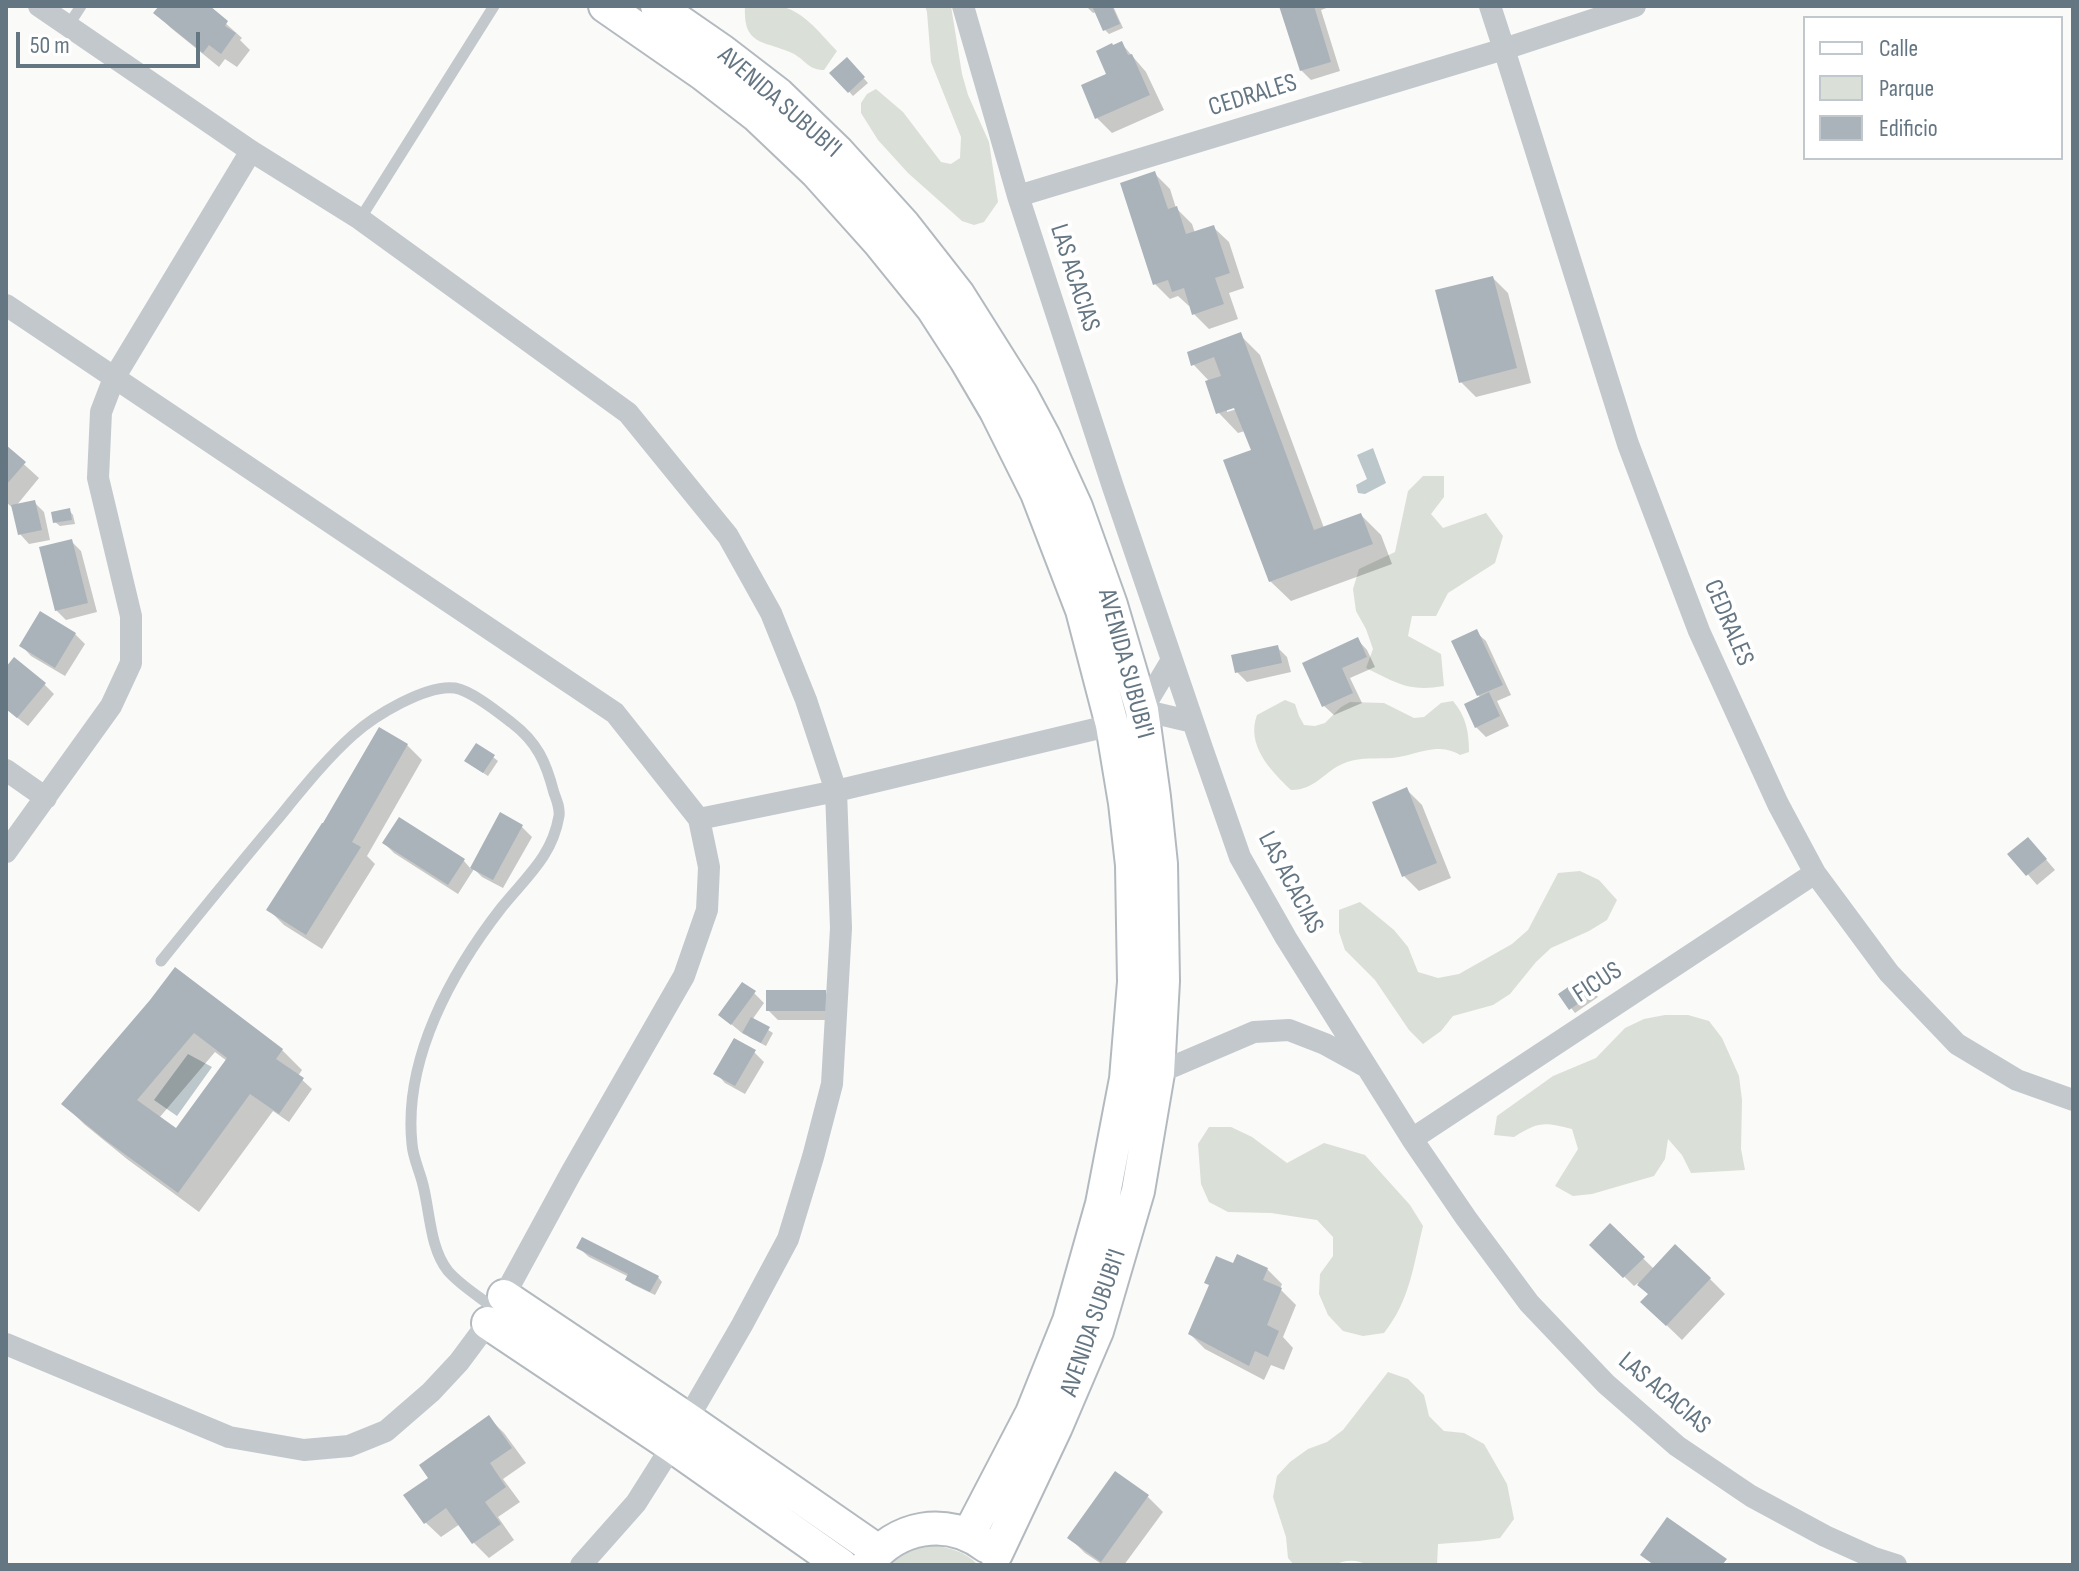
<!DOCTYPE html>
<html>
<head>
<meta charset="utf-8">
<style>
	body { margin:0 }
	#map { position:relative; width:2079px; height:1571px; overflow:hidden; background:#fafaf8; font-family:"Sofia Sans Condensed",sans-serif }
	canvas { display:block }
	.frame { position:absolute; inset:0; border:8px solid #657683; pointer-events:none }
	.legend { position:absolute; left:1803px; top:16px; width:260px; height:144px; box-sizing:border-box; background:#fff; border:2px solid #c1c8cd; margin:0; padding:10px 14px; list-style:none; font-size:24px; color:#657683 }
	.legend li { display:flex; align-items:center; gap:16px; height:40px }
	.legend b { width:40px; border:2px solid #c1c8cd }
	.scale { position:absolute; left:16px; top:32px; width:184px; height:36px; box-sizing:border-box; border:4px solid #657683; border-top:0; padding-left:10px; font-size:24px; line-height:28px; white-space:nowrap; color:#657683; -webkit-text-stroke:6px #fff; paint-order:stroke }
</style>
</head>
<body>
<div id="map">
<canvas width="2079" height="1571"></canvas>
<div class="frame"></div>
<ul class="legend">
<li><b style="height:10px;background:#fff"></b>Calle</li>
<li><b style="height:22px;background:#dadfd7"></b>Parque</li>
<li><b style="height:22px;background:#aab3b9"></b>Edificio</li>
</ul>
<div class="scale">50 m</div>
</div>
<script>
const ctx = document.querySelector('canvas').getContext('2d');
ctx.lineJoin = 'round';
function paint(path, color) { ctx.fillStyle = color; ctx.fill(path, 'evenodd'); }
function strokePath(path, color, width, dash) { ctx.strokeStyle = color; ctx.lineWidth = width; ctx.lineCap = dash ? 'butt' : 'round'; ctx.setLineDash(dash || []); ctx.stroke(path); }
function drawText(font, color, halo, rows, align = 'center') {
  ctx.font = font + ' "Sofia Sans Condensed",sans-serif'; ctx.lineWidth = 8; ctx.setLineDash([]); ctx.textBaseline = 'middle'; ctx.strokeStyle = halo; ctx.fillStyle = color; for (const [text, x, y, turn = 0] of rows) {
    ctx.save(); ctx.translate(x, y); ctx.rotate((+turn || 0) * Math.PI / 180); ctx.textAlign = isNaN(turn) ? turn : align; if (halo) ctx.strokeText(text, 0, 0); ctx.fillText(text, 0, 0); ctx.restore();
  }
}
paint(new Path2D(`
	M745 6C757 6 772 4 783 7 805 12 822 36 837 51L824 70C808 70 806 60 792 53 763 40 743 46 745 6Z
	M925 6H951L962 74 968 95 989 142 998 202 984 222 974 225 962 221 908 173 878 140 861 113V103L867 94 876 89 903 112 941 162 951 164 960 158 961 137 931 62 927 12Z
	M1423 476H1444V497L1431 514 1443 528 1486 513 1503 536 1495 563 1448 593 1436 616H1412L1408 636 1441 654 1444 686C1408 692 1397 683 1366 668L1373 649 1366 629 1356 611 1353 589 1359 569 1395 552 1408 491Z
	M1285 700 1295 704 1299 716 1304 725 1315 726 1325 723 1341 707 1350 702 1384 703 1414 718 1424 717 1441 703 1453 701C1466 716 1469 732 1469 752L1460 755C1452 750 1445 749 1436 749 1421 750 1406 757 1392 758 1377 759 1361 757 1347 762 1324 770 1317 790 1291 790 1270 770 1246 745 1257 715Z
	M1580 871 1599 880 1617 900 1607 920 1589 931 1551 948 1536 962 1510 994 1493 1005 1453 1016 1441 1031 1423 1044 1409 1030 1375 980 1345 950 1339 932V910L1360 902 1394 930 1408 947 1418 972 1438 978 1459 974 1512 944 1528 930 1558 873Z
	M1665 1015H1688L1709 1021 1722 1038 1739 1076 1742 1100 1741 1149 1745 1170 1691 1173 1682 1155 1668 1139 1665 1159 1654 1176 1592 1194 1573 1196 1555 1186 1578 1149 1572 1129C1544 1122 1539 1121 1514 1137L1494 1135 1497 1116 1553 1076 1596 1058 1625 1028 1644 1019Z
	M1209 1127H1231L1252 1137 1287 1163 1324 1143 1365 1155 1410 1205 1423 1226C1413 1267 1410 1300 1384 1333L1363 1336 1343 1331 1328 1315 1319 1294 1320 1274 1333 1256V1237L1317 1220 1271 1213 1228 1212 1209 1202 1201 1184 1198 1144Z
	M1388 1372 1408 1379 1424 1395 1429 1416 1444 1431 1464 1433 1484 1444 1507 1484 1514 1519 1500 1538 1479 1541 1438 1544 1437 1565H1366C1358 1559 1344 1560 1334 1565H1294L1288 1558 1286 1537 1273 1497 1277 1476 1290 1462 1308 1449 1327 1442 1343 1430Z
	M932 1545C950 1548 965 1551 978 1565H887C899 1551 914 1548 932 1545Z`), '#dadfd7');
paint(new Path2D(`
	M1373 448 1386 483 1365 494 1358 493 1356 485 1367 479 1357 455Z
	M188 1054 212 1067 177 1116 154 1100Z`), '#bbc7cb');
paint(new Path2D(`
	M157 6H206L242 38 240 40 250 50 237 67 225 59 219 67 171 28 156 13 160 8Z
	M1086 6H1113L1123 28 1109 34 1105 30 1096 12 1093 13Z
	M1281 6H1332L1321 10 1340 71 1311 80 1301 70Z
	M1122 44 1146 72 1164 110 1112 133 1097 118Z
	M847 60 868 83 853 96 832 73Z
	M1155 174 1170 189 1176 208 1192 224 1195 233 1213 227 1229 242 1244 288 1229 293 1238 319 1209 329 1194 314 1191 305 1189 306 1178 296 1170 299 1155 284Z
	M1493 278 1508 293 1531 383 1476 397 1461 382Z
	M1240 335 1260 355 1324 528 1361 515 1381 535 1392 564 1291 601 1270 581 1254 452 1245 431 1238 433 1218 412 1210 382 1193 364ZM1244 407 1227 412V408Z
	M6 448 39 478 16 506 34 502 44 512 50 540 29 544 20 534 14 509 6 502Z
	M69 510 73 515 75 524 60 526 55 522Z
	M71 541 81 551 97 612 66 620 56 610Z
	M1476 632 1486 641 1511 695 1497 701 1509 726 1486 737 1476 727 1480 698 1454 642Z
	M75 634 85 644 65 676 31 656 22 646Z
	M1358 640 1367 650 1375 667 1350 678 1362 703 1334 715 1324 706 1305 664Z
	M1277 647 1287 657 1291 672 1247 682 1237 672Z
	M6 671 44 684 54 694 28 726 6 709Z
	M407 745 422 760 367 856 375 864 322 949 284 925 269 910Z
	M493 757 498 761 488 776 471 765Z
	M1406 789 1422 805 1451 878 1419 891 1404 876Z
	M501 815 522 827 532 837 503 888 482 877 474 869 458 894 394 853 384 843 464 861 471 869Z
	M2037 849 2055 870 2037 885 2010 854Z
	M1588 983 1598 997 1575 1013 1561 995Z
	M825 992 835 1002V1020H778L768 1010Z
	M754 993 764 1003 752 1020 773 1033 766 1046 749 1037 744 1031 742 1033 720 1015Z
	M151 1001 282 1050 302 1070 298 1076 312 1089 289 1122 273 1111 199 1212 127 1159 84 1124 64 1104ZM215 1052 227 1061 177 1131 159 1118Z
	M754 1052 764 1062 745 1094 725 1083 716 1073Z
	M1610 1226 1654 1269 1710 1279 1725 1294 1682 1340 1658 1317 1650 1295 1638 1283 1634 1286 1592 1245Z
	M579 1248 658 1277 662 1282 655 1295 632 1284 628 1280 629 1277 589 1257Z
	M1234 1266 1267 1269 1282 1284 1280 1289 1296 1305 1283 1337 1293 1348 1284 1370 1271 1365 1264 1380 1205 1349 1190 1334 1211 1287Z
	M489 1418 504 1433 526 1463 503 1479 520 1502 498 1517 514 1540 489 1558 474 1543 460 1524 441 1537 425 1522 431 1478Z
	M1148 1497 1163 1512 1124 1565H1103L1085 1553 1070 1538Z`), '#0003');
paint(new Path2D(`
	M159 6H210L228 21 225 26 236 33 221 54 209 45 203 53 153 13Z
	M1092 6H1112L1120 24 1103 31Z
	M1279 6H1314L1331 62 1300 71Z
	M1122 41 1128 55 1132 54 1150 95 1095 119 1081 85 1106 74 1096 51 1112 43 1113 45Z
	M847 57 865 77 848 93 829 73Z
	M1155 171 1168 209 1177 206 1186 234 1214 225 1230 273 1215 278 1224 304 1192 315 1184 288 1172 292 1168 280 1153 285 1120 183Z
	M1493 276 1517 368 1459 383 1435 290Z
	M1241 332 1314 530 1361 513 1373 544 1269 582 1223 460 1251 450 1234 408 1216 414 1205 381 1221 376 1214 357 1191 366 1187 352Z
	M6 445 26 462 6 485Z
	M35 500 42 530 18 535 11 505Z
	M70 508 72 520 53 523 51 512Z
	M72 539 88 603 55 611 39 547Z
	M40 611 76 633 55 668 19 646Z
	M1477 629 1503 685 1477 696 1451 641Z
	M1358 637 1367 657 1342 668 1353 693 1322 707 1302 663Z
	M1278 645 1282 663 1235 673 1231 655Z
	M14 657 46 683 17 718 6 709V667Z
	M1489 692 1500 716 1475 728 1464 704Z
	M379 727 408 744 352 842 361 847 306 935 266 910 322 823H323Z
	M476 743 495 755 483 773 464 761Z
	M1407 787 1437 863 1402 877 1372 802Z
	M500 812 523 825 493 880 470 868Z
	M399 817 465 859 448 885 382 843Z
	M2028 837 2047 859 2026 876 2007 854Z
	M175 967 283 1049 276 1059 304 1078 279 1114 250 1094 178 1193 104 1139 61 1104 150 1000ZM194 1033 227 1058 176 1128 137 1100Z
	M1584 976 1595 992 1569 1010 1558 994Z
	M742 982 756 991 731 1025 718 1015Z
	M766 990H826V1011H766Z
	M751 1017 770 1027 761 1043 742 1033Z
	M734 1038 756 1050 735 1086 713 1074Z
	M1610 1223 1645 1257 1623 1278 1589 1245Z
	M582 1237 659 1276 650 1292 625 1280 628 1274 576 1248Z
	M1675 1244 1711 1278 1666 1326 1640 1302 1648 1294 1637 1285Z
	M1237 1254 1268 1268 1263 1280 1282 1288 1267 1325 1279 1331 1268 1357 1255 1351 1249 1366 1188 1334 1209 1285 1204 1283 1216 1256 1233 1263Z
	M489 1415 512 1448 490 1463 506 1487 485 1502 501 1524 472 1544 446 1508 424 1524 403 1495 428 1478 419 1465Z
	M1115 1471 1149 1495 1101 1562 1067 1538Z
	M1667 1517 1727 1559 1722 1565H1654L1640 1555Z`), '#aab3b9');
const secondary = new Path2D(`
	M605 6 703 74 756 115 817 173 878 241 933 309 966 360 996 411 1037 493 1082 610 1112 725 1125 803 1132 865 1134 982 1126 1079 1102 1204 1069 1321 1032 1413 969 1534
	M657 6 722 51 778 94 838 152 904 225 958 294 1021 394 1044 437 1076 507 1111 605 1142 710 1154 797 1161 864 1163 981 1158 1073 1138 1191 1097 1331 1056 1427 996 1554
	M504 1296 686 1418 878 1551
	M488 1323 672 1446 841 1565
	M867 1565C895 1526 947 1516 986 1546`);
strokePath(secondary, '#b3babf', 36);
strokePath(new Path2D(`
	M68 26 81 6
	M360 219 494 6
	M161 961C199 914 237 867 276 821 300 792 325 760 353 735 374 716 426 684 455 688 472 691 498 712 512 723 537 742 546 762 554 793 557 801 560 808 559 816 552 857 526 877 502 907 452 971 403 1059 412 1144 413 1158 420 1172 423 1185 430 1212 430 1249 448 1271 461 1286 480 1297 495 1309`), '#c3c8cc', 11);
strokePath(new Path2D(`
	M39 6 251 151 360 219 628 413 728 536 771 613 806 700 836 791 841 928 832 1084 813 1157 788 1239 742 1325 672 1446 636 1503 581 1565
	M963 6 1018 196 1113 487 1203 751 1240 857 1286 938 1412 1139 1466 1218 1529 1303 1606 1384 1677 1446 1751 1496 1825 1536 1874 1558 1896 1565
	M1635 6 1504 49 1628 444 1699 631 1778 804 1815 873 1889 973 1957 1044 2017 1080 2073 1100
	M1018 196 1504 49 1490 6
	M6 305 615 713 699 819 709 867 707 910 684 976 571 1173 504 1296 488 1323 459 1362 431 1392 386 1431 349 1446 304 1450 229 1437 6 1344
	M1142 710 1193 722
	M6 770 46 798
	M699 819 836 791 1112 725 1142 710 1172 660
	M6 852 111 706 131 663V616L98 478 101 412 114 378 251 151
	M1148 1075 1158 1073 1254 1032 1289 1030 1325 1044 1365 1066
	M1412 1139 1815 873`), '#c3c8cc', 22);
strokePath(secondary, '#fff', 32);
drawText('26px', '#657683', '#fff', [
	["CEDRALES",1253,96,-17],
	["AVENIDA SUBUBI'I",779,103,41],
	["LAS ACACIAS",1074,278,72],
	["CEDRALES",1728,623,67],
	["AVENIDA SUBUBI'I",1125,664,75],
	["LAS ACACIAS",1290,883,62],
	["FICUS",1598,983,-33],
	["AVENIDA SUBUBI'I",1094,1323,-71],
	["LAS ACACIAS",1664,1394,40]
]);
</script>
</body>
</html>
